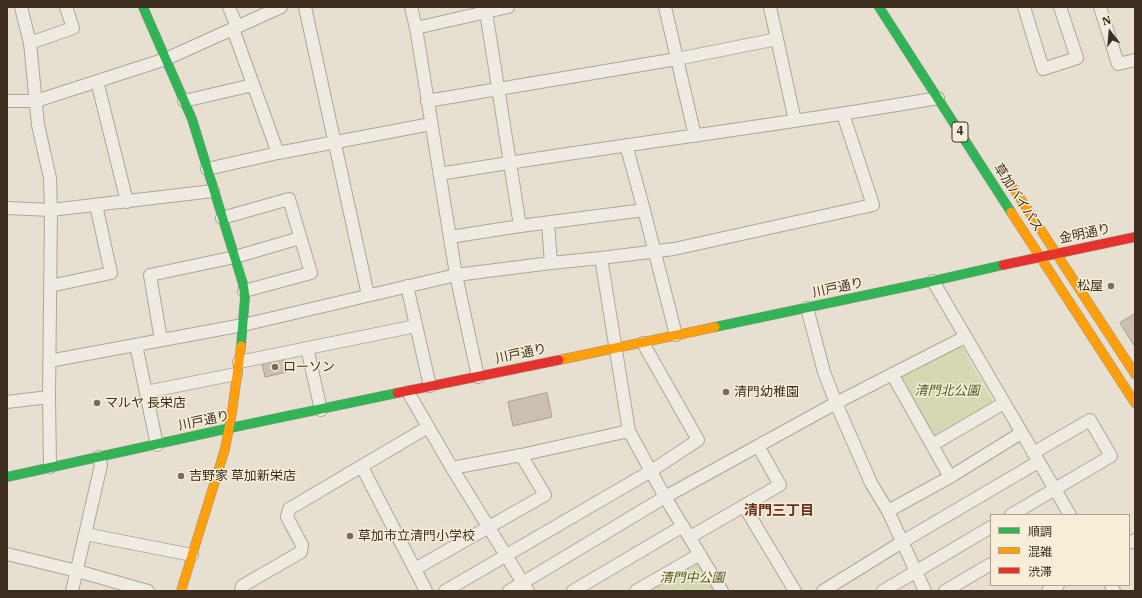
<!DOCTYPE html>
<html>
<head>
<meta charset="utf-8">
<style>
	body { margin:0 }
	#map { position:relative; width:1142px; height:598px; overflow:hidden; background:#e7e0d1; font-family:"IBM Plex Serif","Noto Sans JP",serif }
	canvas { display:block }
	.frame { position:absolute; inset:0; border:8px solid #3d2e20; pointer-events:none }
	.legend { position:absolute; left:990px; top:514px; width:140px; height:72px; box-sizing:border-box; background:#f7eed8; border:1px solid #ada18e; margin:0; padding:5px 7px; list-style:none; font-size:12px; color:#3d2e20 }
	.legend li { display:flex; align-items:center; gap:8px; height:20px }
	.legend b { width:20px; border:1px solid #ada18e }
	.north { position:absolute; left:1090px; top:12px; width:40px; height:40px; -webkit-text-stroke:3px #f7eed8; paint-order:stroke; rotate:344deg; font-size:11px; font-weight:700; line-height:16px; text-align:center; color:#3d2e20 }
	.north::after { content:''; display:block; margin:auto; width:14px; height:18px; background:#3d2e20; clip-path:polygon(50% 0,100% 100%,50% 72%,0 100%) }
</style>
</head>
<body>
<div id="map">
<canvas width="1142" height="598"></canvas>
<div class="frame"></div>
<ul class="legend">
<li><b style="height:5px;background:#30b455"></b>順調</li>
<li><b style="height:5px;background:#ff9f0a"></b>混雑</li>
<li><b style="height:5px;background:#e5322d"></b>渋滞</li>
</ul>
<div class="north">N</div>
</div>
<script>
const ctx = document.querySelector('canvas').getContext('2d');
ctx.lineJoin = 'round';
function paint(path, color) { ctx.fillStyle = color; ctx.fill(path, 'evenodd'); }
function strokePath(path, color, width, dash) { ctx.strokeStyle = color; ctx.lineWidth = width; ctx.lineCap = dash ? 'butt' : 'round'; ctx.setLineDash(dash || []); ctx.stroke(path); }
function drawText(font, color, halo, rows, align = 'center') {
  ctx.font = font + ' "IBM Plex Serif","Noto Sans JP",serif'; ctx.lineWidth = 3; ctx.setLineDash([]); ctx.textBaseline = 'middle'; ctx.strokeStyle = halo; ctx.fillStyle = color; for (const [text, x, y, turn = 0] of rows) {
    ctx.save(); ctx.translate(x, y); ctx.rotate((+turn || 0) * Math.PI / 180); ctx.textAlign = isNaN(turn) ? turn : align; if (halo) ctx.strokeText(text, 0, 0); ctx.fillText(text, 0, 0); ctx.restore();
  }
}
paint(new Path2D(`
	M961 345 994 404 935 438 901 377Z
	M698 559 716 591H643Z`), '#d6d7b3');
const building = new Path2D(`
	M1135 314V347L1120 323Z
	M284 359 287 372 265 377 262 363Z
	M547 393 552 417 513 426 508 402Z`);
paint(building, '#cbbfb2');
strokePath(building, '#a89c90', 1);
const street = new Path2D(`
	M21 7 30 43 38 125 50 178 51 210 49 397 50 467
	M229 7 237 27
	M305 7 368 295
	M411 7 416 28 456 275 478 377
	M665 7 695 136
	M770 7 795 121
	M1024 7 1043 69 1077 58 1060 7
	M1100 7 1118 64 1135 60
	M486 12 520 226
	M416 28 508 7
	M233 29 278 153
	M30 43 73 28 66 7
	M97 81 127 202
	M7 101H36L166 59 281 7
	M184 101 253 85
	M427 101 677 59 777 39
	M626 145 644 210 676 335
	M207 169 278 153 431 124
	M440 174C605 146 772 127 938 98
	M7 208 51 210 213 191
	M222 218 289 199 311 273 244 291
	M548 223 551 263
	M450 237 520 226 644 210
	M601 258 629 431 665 497 722 591
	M933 281 1070 515
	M50 286 111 273 96 205
	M407 286 430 386
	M807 308 824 372 836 403 871 483 888 511 925 591
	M161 340 150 275 235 257 300 238
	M136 345 157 445
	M307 348 321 410
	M49 361 243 325 456 275 551 263 601 258 674 249 873 205 843 114
	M239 362 416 326
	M892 374 950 477
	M146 392 236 374
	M408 392 452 468 528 591
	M7 402 49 397
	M932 445 1004 403
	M362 467 426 591
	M452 468 521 455 629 431
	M744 506 795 591
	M888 511 950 477 1021 433
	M1011 515 1111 456 1090 420 1033 453
	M85 534 192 555
	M690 537 780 485 758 446
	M1129 543 1135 540
	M7 554 77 571 148 591
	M415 569 545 495 521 455
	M1111 585 1114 591
	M72 591 101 465 99 457
	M241 591 242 586 301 552 302 545 287 517 289 509 428 427
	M445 591 651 471 698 440 643 343
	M509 591 665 497 836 403 965 337
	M573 591 683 526
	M636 591 700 554
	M823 591 902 542 1038 462
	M883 591 991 527
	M945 591 991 564
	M1048 591 1058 585`);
const fast = new Path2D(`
	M143 7 192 119 243 284 245 297 241 346
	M879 7 1011 212
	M715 327 933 281 1003 265
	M7 477 230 428 397 393`);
const slow = new Path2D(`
	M1014 189 1135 374
	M1011 212 1135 403
	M559 360 715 327
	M181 591 225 449 232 412 241 346`);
const jam = new Path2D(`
	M1003 265 1135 237
	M397 393 559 360`);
strokePath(street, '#ada599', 14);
strokePath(fast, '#9c958a', 10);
strokePath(slow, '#9c958a', 10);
strokePath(jam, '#9c958a', 10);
strokePath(street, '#efebe3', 12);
strokePath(fast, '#30b455', 9);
strokePath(slow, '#ff9f0a', 9);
strokePath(jam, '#e5322d', 9);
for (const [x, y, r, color] of [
	[1111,286,4,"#786c5e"],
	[275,367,4,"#786c5e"],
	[726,392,4,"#786c5e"],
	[97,403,4,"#786c5e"],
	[181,476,4,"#786c5e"],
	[350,536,4,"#786c5e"]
]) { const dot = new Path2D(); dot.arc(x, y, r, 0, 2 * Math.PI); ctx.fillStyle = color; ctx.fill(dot); strokePath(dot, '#f7eed8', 1.5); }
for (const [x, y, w] of [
	[960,132,16]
]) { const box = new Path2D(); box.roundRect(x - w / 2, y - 10, w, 20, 3); ctx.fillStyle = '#f7eed8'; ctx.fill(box); strokePath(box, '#3d2e20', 1); }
drawText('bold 12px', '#3d2e20', null, [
	["4",960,132]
]);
drawText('13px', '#3d2e20', '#f7eed8', [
	["草加バイパス",1018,198,57],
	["金明通り",1085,234,-12],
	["川戸通り",838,288,-12],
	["川戸通り",521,354,-12],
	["川戸通り",204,421,-12]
]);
drawText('13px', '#3d2e20', '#f7eed8', [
	["松屋",1103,286,"right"],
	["ローソン",283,367],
	["清門幼稚園",734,392],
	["マルヤ 長栄店",105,403],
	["吉野家 草加新栄店",189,476],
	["草加市立清門小学校",358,536]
], 'left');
drawText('italic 13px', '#4d5a26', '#f7eed8', [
	["清門北公園",947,391],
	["清門中公園",692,578]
]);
drawText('bold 14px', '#6b2e1e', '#f7eed8', [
	["清門三丁目",779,511]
]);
</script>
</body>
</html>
